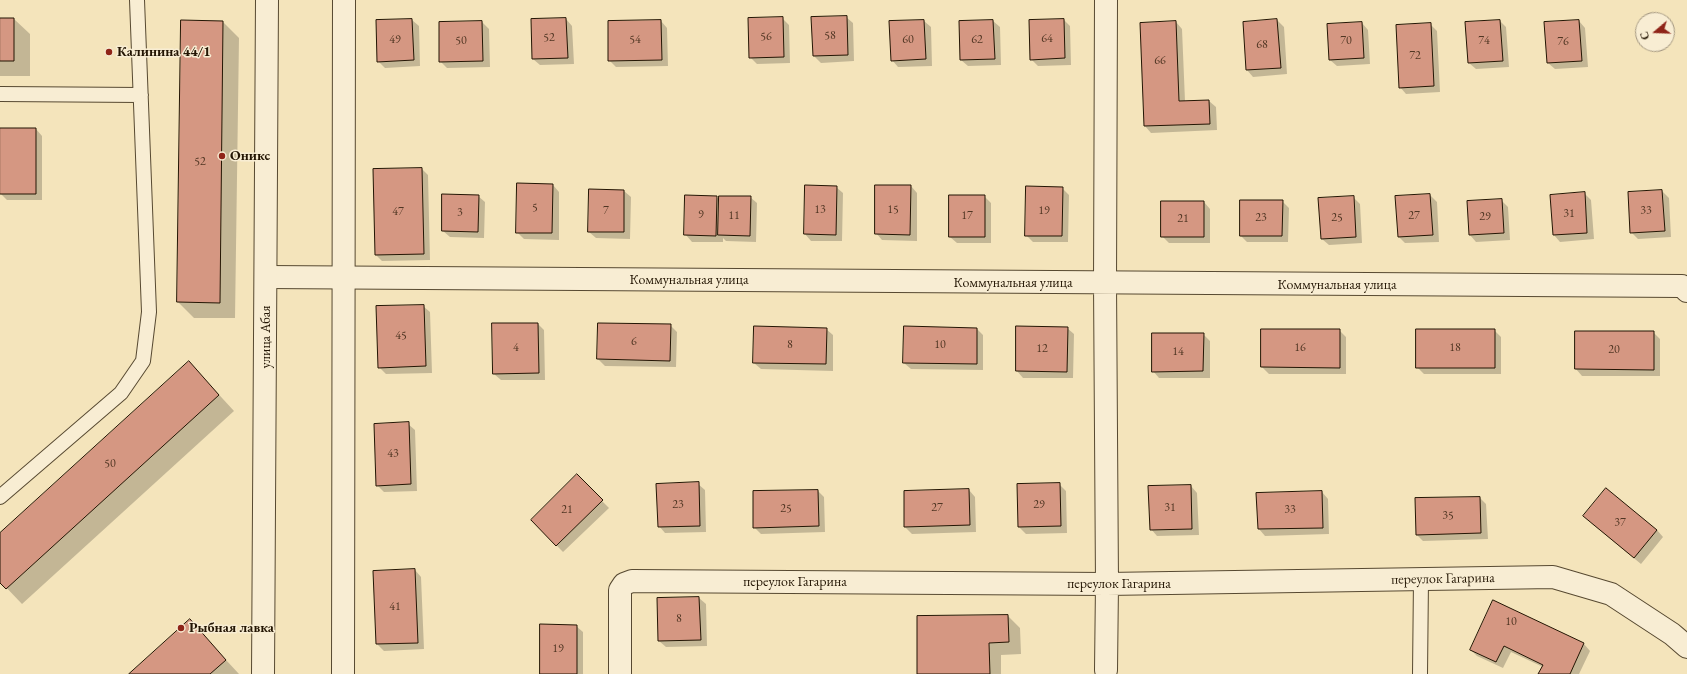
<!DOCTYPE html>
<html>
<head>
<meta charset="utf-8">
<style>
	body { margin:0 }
	#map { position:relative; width:1687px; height:674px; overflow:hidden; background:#f4e4bb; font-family:"EB Garamond",serif }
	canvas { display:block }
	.north { position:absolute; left:1635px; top:12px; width:40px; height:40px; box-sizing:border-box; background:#f8edd3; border:1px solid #a39780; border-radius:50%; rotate:251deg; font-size:11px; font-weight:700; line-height:16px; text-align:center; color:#231503 }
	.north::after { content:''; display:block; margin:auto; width:14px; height:18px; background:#8f2418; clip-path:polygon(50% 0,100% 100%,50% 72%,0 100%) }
</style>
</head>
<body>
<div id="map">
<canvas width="1687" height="674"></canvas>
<div class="north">С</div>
</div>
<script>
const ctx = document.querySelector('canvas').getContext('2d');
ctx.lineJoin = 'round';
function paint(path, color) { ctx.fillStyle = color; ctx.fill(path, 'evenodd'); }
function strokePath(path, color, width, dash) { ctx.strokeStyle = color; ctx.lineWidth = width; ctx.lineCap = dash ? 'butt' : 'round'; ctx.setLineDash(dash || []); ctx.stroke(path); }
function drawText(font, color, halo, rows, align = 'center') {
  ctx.font = font + ' "EB Garamond",serif'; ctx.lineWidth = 3; ctx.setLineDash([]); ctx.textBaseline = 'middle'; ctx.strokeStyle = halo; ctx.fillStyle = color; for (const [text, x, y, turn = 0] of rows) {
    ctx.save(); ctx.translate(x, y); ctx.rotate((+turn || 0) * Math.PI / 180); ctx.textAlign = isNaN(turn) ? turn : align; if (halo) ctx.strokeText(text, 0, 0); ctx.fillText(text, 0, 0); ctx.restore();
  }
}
paint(new Path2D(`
	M846 17 853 23 854 61 821 63 814 56Z
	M782 18 789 25 790 63 757 64 750 57Z
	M0 19H14L30 34V76H0Z
	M566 19 572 26 574 64 540 65 533 59Z
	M412 20 419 26 420 66 385 68 378 61Z
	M1064 20 1070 26 1071 65 1038 66 1031 59Z
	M1277 20 1284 27 1287 74 1253 77 1247 70Z
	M182 21 223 22 239 38 235 318H194L178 302Z
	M661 21 667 28 668 66 616 67 609 60Z
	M924 21 931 27 932 66 898 67 892 60 890 22Z
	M993 21 1000 27 1001 65 968 66 961 60Z
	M1500 21 1506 27 1509 67 1476 69 1469 63Z
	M1579 21 1585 28 1588 67 1555 69 1548 63Z
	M482 22 489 29 490 67 447 68 440 61V23Z
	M1176 22 1182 29 1185 101H1209L1216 107 1217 130 1151 133 1145 126 1141 24Z
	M1362 23 1368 30 1370 64 1337 66 1330 60Z
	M1430 24 1437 31 1440 92 1406 94 1400 87Z
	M36 129 42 136V200H7L1 194Z
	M422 169 428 175 430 260 382 261 376 255Z
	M553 185 559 192V240L524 239 517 232Z
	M806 186 836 187 843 193 842 241H811L805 234Z
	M911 186 917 193V241L882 240 876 233Z
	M1062 188 1069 195 1068 242H1033L1026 235Z
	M624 191 631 197 630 239 596 238 589 232Z
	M1662 191 1669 198 1671 237 1638 239 1631 232Z
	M1584 193 1591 200 1594 239 1560 242 1554 235Z
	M1430 195 1437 202 1439 242 1405 243 1399 237Z
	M478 196 485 202 484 238 450 237 443 231Z
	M984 196 991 203V243H957L950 237Z
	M716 197 720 200 750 197 757 203 756 242 726 241 723 238V242H692L686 235Z
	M1353 197 1360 204 1362 243 1329 245 1322 239Z
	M1501 200 1508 207 1510 240 1476 242 1470 235Z
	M1282 201 1289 208 1288 242H1247L1240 235Z
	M1204 202 1210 209V243H1169L1162 236Z
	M423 306 430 312 432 373 386 374 379 367Z
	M538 324 544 330 545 380H501L494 374Z
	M670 325 677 332 676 367 605 366 598 359Z
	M1067 328 1074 334 1073 378H1023L1017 371Z
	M826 329 833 335V371L761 369 754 363Z
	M977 329 983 335V370L911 369 904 363Z
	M1262 330H1339L1346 337V374H1269L1262 367Z
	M1494 330 1501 337V374H1424L1417 367Z
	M1653 332 1660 339V376H1582L1576 369Z
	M1203 334 1210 341V378H1159L1153 371Z
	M189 362 234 411 22 604 0 581V534Z
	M408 424 415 430 417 491 384 492 377 485Z
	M577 476 609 508 563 552 532 520Z
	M698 484 705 490 706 532 665 533 659 526Z
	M1059 484 1066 491 1067 533 1026 534 1019 527Z
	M1191 486 1197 493 1199 535 1157 536 1151 529Z
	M969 490 975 497 976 532 912 534 905 527Z
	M818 491 824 497 825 532 761 534 754 527Z
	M1322 492 1328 499 1329 534 1265 536 1259 529 1257 494Z
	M1480 498 1486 504 1488 539 1423 541 1417 535Z
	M1591 523 1657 530 1663 537 1641 564Z
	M415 570 421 577 424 649 384 651 377 644 374 572Z
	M699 598 706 604 707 646 666 647 659 641Z
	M1494 601 1584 644 1590 651 1579 674H1539L1543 667 1511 652 1503 668 1477 656 1471 650Z
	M1008 616 1020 628 1021 654 1001 655V674H918V617Z
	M190 621 239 674H130Z
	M576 626 583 632V674H541Z`), '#0003');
const building = new Path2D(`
	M847 16 848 55 813 56 811 17Z
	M783 17 784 57 749 58 748 18Z
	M0 18H14V61H0Z
	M566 18 568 58 532 59 531 19Z
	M412 19 414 60 377 62 376 20Z
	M1064 19 1065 58 1030 60 1029 20Z
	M1277 19 1281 68 1246 70 1243 22Z
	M181 20 223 21 220 303 177 302Z
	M661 20 662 60 608 61V21Z
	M924 20 926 59 891 61 889 21Z
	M993 20 995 59 960 60 959 21Z
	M1500 20 1503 61 1468 63 1465 22Z
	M1579 20 1582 61 1547 63 1544 22Z
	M482 21 483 61 439 62V22Z
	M1176 21 1179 101 1209 100 1210 124 1144 126 1140 23Z
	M1362 22 1364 58 1329 60 1327 24Z
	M1431 23 1434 86 1399 88 1396 25Z
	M0 128H36V194H0Z
	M422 168 424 254 375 255 373 169Z
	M517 183 553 184 552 233H516Z
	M805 185 837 186 836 235 804 234Z
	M875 185H911L910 235 875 234Z
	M1026 186 1063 187 1062 236H1025Z
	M589 189 624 190V232H588Z
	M1662 190 1665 231 1630 233 1628 192Z
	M1585 192 1587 233 1553 235 1550 195Z
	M442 194 479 195 478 232 442 231Z
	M1430 194 1433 235 1398 237 1395 196Z
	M685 195 717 196 716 236 684 235Z
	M949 195H985V237H949Z
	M719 196H751L750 236 718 235Z
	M1354 196 1356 237 1321 239 1318 198Z
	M1502 199 1504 233 1469 235 1467 201Z
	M1240 200H1283L1282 236H1240Z
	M1161 201H1204V237H1161Z
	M424 305 426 366 378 368 376 306Z
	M492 323H538L539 373 493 374Z
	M598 323 671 324 670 361 597 359Z
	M754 326 827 328 826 364 753 363Z
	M904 326 977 328V364L903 363Z
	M1016 326 1068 327 1067 372 1016 371Z
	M1261 329H1340V368L1261 367Z
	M1416 329H1495V368H1416Z
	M1575 331H1654V370L1575 369Z
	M1152 333H1204L1203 371 1152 372Z
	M189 361 219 395 6 589 0 583V533Z
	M409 422 411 484 376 486 374 424Z
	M577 474 603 500 556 546 531 520Z
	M699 482 700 526 658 527 656 484Z
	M1060 483 1061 526 1018 527 1017 484Z
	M1191 485 1192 529 1150 530 1148 486Z
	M1606 488 1657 530 1634 558 1583 516Z
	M969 489 970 525 904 527V491Z
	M818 490 819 526 753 528V491Z
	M1322 491 1323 528 1258 529 1256 493Z
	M1480 497 1481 533 1416 535 1415 498Z
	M415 569 418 643 376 644 373 571Z
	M699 597 701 640 658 641 657 598Z
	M1493 600 1584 643 1570 674H1538L1543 665 1504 646 1496 662 1470 650Z
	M1008 615 1009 642 989 643 990 674H917V616Z
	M190 619 226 660 210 674H129Z
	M540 624 577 625V674H540Z`);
paint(building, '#d59782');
strokePath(building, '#231503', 1);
const service = new Path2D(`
	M0 94 141 95
	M0 497 121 393 143 361 149 312 137 0
	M1420 674 1421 579`);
const minor = new Path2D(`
	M266 277 1682 286 1687 291
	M1106 670 1107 584 1105 283 1106 0
	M620 674V590L624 584 632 581 1107 584 1553 577 1611 594 1672 634 1687 647`);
const tertiary = new Path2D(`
	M263 674 267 0
	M343 674 344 0`);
strokePath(service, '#574931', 16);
strokePath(minor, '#574931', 24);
strokePath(tertiary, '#574931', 24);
strokePath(service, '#f8edd3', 14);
strokePath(minor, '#f8edd3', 22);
strokePath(tertiary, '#f8edd3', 22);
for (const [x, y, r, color] of [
	[109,52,4,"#8f2418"],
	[222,156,4,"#8f2418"],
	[181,628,4,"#8f2418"]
]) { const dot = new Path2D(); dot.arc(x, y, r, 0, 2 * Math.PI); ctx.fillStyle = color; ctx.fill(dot); strokePath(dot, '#f8edd3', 1.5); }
drawText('12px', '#503623', null, [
	["58",830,36],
	["56",766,37],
	["52",549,38],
	["64",1047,39],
	["49",395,40],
	["54",635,40],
	["60",908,40],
	["62",977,40],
	["50",461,41],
	["70",1346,41],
	["74",1484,41],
	["76",1563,42],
	["68",1262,45],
	["72",1415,56],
	["66",1160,61],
	["52",200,162],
	["5",535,208],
	["13",820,210],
	["15",893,210],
	["7",606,211],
	["19",1044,211],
	["33",1646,211],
	["47",398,212],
	["3",460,213],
	["31",1569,214],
	["9",701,215],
	["11",734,216],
	["17",967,216],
	["27",1414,216],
	["29",1485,217],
	["23",1261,218],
	["25",1337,218],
	["21",1183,219],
	["45",401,336],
	["6",634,342],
	["8",790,345],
	["10",940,345],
	["4",516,348],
	["16",1300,348],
	["18",1455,348],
	["12",1042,349],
	["20",1614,350],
	["14",1178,352],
	["43",393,454],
	["50",110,464],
	["23",678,505],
	["29",1039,505],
	["27",937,508],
	["31",1170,508],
	["25",786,509],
	["21",567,510],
	["33",1290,510],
	["35",1448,516],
	["37",1620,523],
	["41",395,607],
	["8",679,619],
	["10",1511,622],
	["19",558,649]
]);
drawText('bold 14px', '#231503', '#f8edd3', [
	["Калинина 44/1",117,52],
	["Оникс",230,156],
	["Рыбная лавка",189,628]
], 'left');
drawText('14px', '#231503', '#f8edd3', [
	["Коммунальная улица",689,280],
	["Коммунальная улица",1013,283],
	["Коммунальная улица",1337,285],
	["улица Абая",266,337,-90],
	["переулок Гагарина",1443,579,-1],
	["переулок Гагарина",795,582],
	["переулок Гагарина",1119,584]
]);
</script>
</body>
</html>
